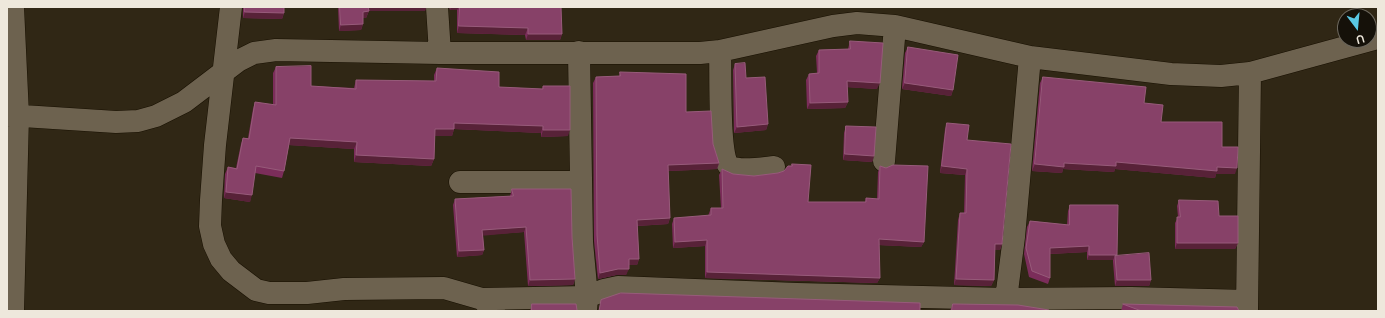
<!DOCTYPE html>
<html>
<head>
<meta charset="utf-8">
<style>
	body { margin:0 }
	#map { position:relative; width:1385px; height:318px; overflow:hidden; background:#302715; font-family:"Varela Round",sans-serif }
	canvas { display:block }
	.frame { position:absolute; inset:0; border:8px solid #eee8dc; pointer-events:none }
	.north { position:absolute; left:1337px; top:8px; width:40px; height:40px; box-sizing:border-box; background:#151109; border:1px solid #6c675d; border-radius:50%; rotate:164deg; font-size:11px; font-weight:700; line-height:16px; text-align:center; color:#eee8dc }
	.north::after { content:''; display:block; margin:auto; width:14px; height:18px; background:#59c8e4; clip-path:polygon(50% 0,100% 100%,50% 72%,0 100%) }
</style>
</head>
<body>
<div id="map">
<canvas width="1385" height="318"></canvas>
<div class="frame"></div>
<div class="north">U</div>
</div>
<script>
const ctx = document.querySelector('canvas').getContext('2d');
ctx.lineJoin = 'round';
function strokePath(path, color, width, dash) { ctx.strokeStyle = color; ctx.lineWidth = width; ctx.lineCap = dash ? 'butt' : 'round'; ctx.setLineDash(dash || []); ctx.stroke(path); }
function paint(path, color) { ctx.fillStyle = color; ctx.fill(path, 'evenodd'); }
const minor = new Path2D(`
	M13 7 18 115 13 311
	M231 7 215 145 211 200 210 226 214 244 221 259 231 271 256 290 269 293H307L344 289 444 288 482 299 494 311
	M437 7 440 53
	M720 51C721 68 718 159 729 166 738 172 763 168 774 167
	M579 52 582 242 587 297 604 290 618 287 797 294 1006 299 1014 237 1030 57
	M7 115 116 122 138 121 156 116 184 102 238 61 254 53 276 50 440 53H700L720 51 833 26 857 23 895 26 1030 57 1171 74 1221 76 1250 73 1378 38
	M884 161 895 26
	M460 182H581
	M482 299 587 297 586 311
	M1006 299 1131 298 1247 301
	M1247 311 1250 73`);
strokePath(minor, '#181001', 23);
strokePath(minor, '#6d624f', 22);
paint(new Path2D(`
	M243 7H284V13L282 19 243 18Z
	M338 7H426L425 11H369L366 18H363V24L361 30 339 31Z
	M449 7H561L562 34 560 40H526L525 35 457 33V10H450Z
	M850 41 877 89 847 87 848 102 845 108 807 109 806 80 809 74 817 73 816 56 819 50 848 49Z
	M908 47 953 90 951 96 902 89 905 53Z
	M735 64 746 78 768 124 766 130 734 133 733 70Z
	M276 67 311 86 354 88 356 80 434 81V75L437 68 499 87 542 89 543 86 568 136 541 137V133L454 129 452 136H435L434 159 431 166 354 162V149L289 145 284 171 282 178 255 173 250 202 224 198 225 174 228 167 236 168 241 144 243 138H248L253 109 255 102 273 105V73Z
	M620 72 686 112 713 144 719 163 717 169 668 171 670 218 668 224 637 226 639 259 637 265H629L626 275H616L598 279 594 241 593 83 596 77 619 76Z
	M1043 77 1144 103 1161 122 1222 147 1235 174H1216L1215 178 1115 169 1114 172 1063 169 1062 173 1032 171 1040 83Z
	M947 123 967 140 1002 244 1000 250H995L994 280 991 286 954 285 958 220 960 213H964L965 175 940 173 945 129Z
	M846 126 874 156 872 162 843 160 844 133Z
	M792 164 808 202H865L866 198 877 199 878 172 880 166 924 242 921 247 879 245 880 278 877 283 705 278V246L673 248 672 224 674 218 708 216 711 208H721L719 175 722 169 733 174 754 176 778 173 784 171 791 166Z
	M512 189 572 237 575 279 573 285 528 286 524 232 483 235 484 250 482 255 457 257 453 205 455 199 510 196Z
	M1179 200 1219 216 1238 243 1235 249H1175V223L1178 217 1177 206Z
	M1070 205 1117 256 1151 280 1149 286H1115L1113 262V260H1087V252L1050 254V278L1048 284 1029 277 1024 254 1027 227 1030 221 1067 225 1068 211Z
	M532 304 577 310 578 311H530Z
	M953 304 1049 311H950Z
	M1123 304 1239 311H1121Z`), '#7b2d5a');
paint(new Path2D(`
	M367 7H426L425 11H366Z
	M451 7H459L457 10H450Z
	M369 11 366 18H360L363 12Z
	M245 12 284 13 282 19 243 18Z
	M363 24 361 30 339 31 341 25Z
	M459 26 528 28 525 35 457 33Z
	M528 34H562L560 40H526Z
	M847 81 880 83 877 89 844 87Z
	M905 83 953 90 951 96 902 89Z
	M848 102 845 108 807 109 810 103Z
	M454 123 543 126 541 133 454 129 452 136H433L435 129Z
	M768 124 766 130 734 133 737 127Z
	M543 130H570L568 136 541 137Z
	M290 138 357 142 354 149 288 145Z
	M845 154 874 156 872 162 843 160Z
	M356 155 434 159 431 166 354 162Z
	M1116 162 1217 167 1237 168 1235 174H1216L1215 178 1115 169 1114 172 1063 169 1062 173 1032 171 1035 164 1064 163Z
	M719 163 717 169 666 171 668 165Z
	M942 166 967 169 965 175 940 173Z
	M226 192 252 195 250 202 224 198Z
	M670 218 668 224 635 226 637 220Z
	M526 227 524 232 480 236 482 230Z
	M879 239 924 242 921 247 877 245Z
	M707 240 705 246 673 248 675 242Z
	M1177 243H1238L1235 249H1175Z
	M995 244H1002L1000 250H993Z
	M1089 246 1087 252 1048 254 1050 248Z
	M484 250 482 255 457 257 459 251Z
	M1089 255H1117L1115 260V256L1113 260H1087Z
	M629 259H639L637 265H627Z
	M618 269H629L626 275H616L598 279 600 273Z
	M707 272 880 278 877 283 705 278Z
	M575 279 573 285 528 286 530 280Z
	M956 279 994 280 991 286 954 285Z
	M1117 280H1151L1149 286H1115Z`), '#582238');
const building = new Path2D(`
	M245 7H284V13L245 12Z
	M340 7H368L369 11 363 12V24L341 25Z
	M460 7H561L562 34H528V28L459 26Z
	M850 41 883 43 880 83 847 81 848 102 810 103 809 74 819 73V50L850 49Z
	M908 47 958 55 953 90 905 83Z
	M745 63 746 78 765 77 768 124 737 127 735 64Z
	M311 66V86L356 89V80L436 81 437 68 499 72V87L543 89V86H570V130H543V126L454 123V129H435L434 159 356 155 357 142 290 138 284 171 256 166 252 195 226 192 228 167 237 169 243 138 249 139 255 102 276 105V67Z
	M620 72 686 74V112L711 111 713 144 719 163 668 165 670 218 637 220 639 259H629V269H618L600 273 597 235 596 77 620 76Z
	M1043 77 1146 87 1144 103 1163 105 1161 122H1222V147H1238L1237 168 1217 167V171L1116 162V166L1064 163V167L1035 164Z
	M947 123 969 125 967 140 1011 144 1002 244H995L994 280 956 279 960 213H966L967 169 942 166Z
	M846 126 876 127 874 156 845 154Z
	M792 164 811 165 808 202H866V198L879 199 880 166 886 168 893 165 928 166 924 242 879 239 880 278 707 272V240L675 242 674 218 711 215V208H723L722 169 733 174 754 176 778 173 784 171 788 166H792Z
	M512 189H571L572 237 575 279 530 280 526 227 482 230 484 250 459 251 455 199 513 196Z
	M1179 200 1218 201 1219 216H1238V243H1177V217H1180Z
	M1070 205H1118L1117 255H1089V246L1050 248V278L1032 271 1026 248 1030 221 1069 225Z
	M1149 253 1151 280H1117L1115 256Z
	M621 293 920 303V311H599L601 300Z
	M532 304H576L577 310 578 311H532Z
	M953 304 1018 305 1049 310V311H952Z
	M1123 304 1237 307 1239 311H1142Z`);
paint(building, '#874168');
strokePath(building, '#975b7a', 1);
</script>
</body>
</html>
